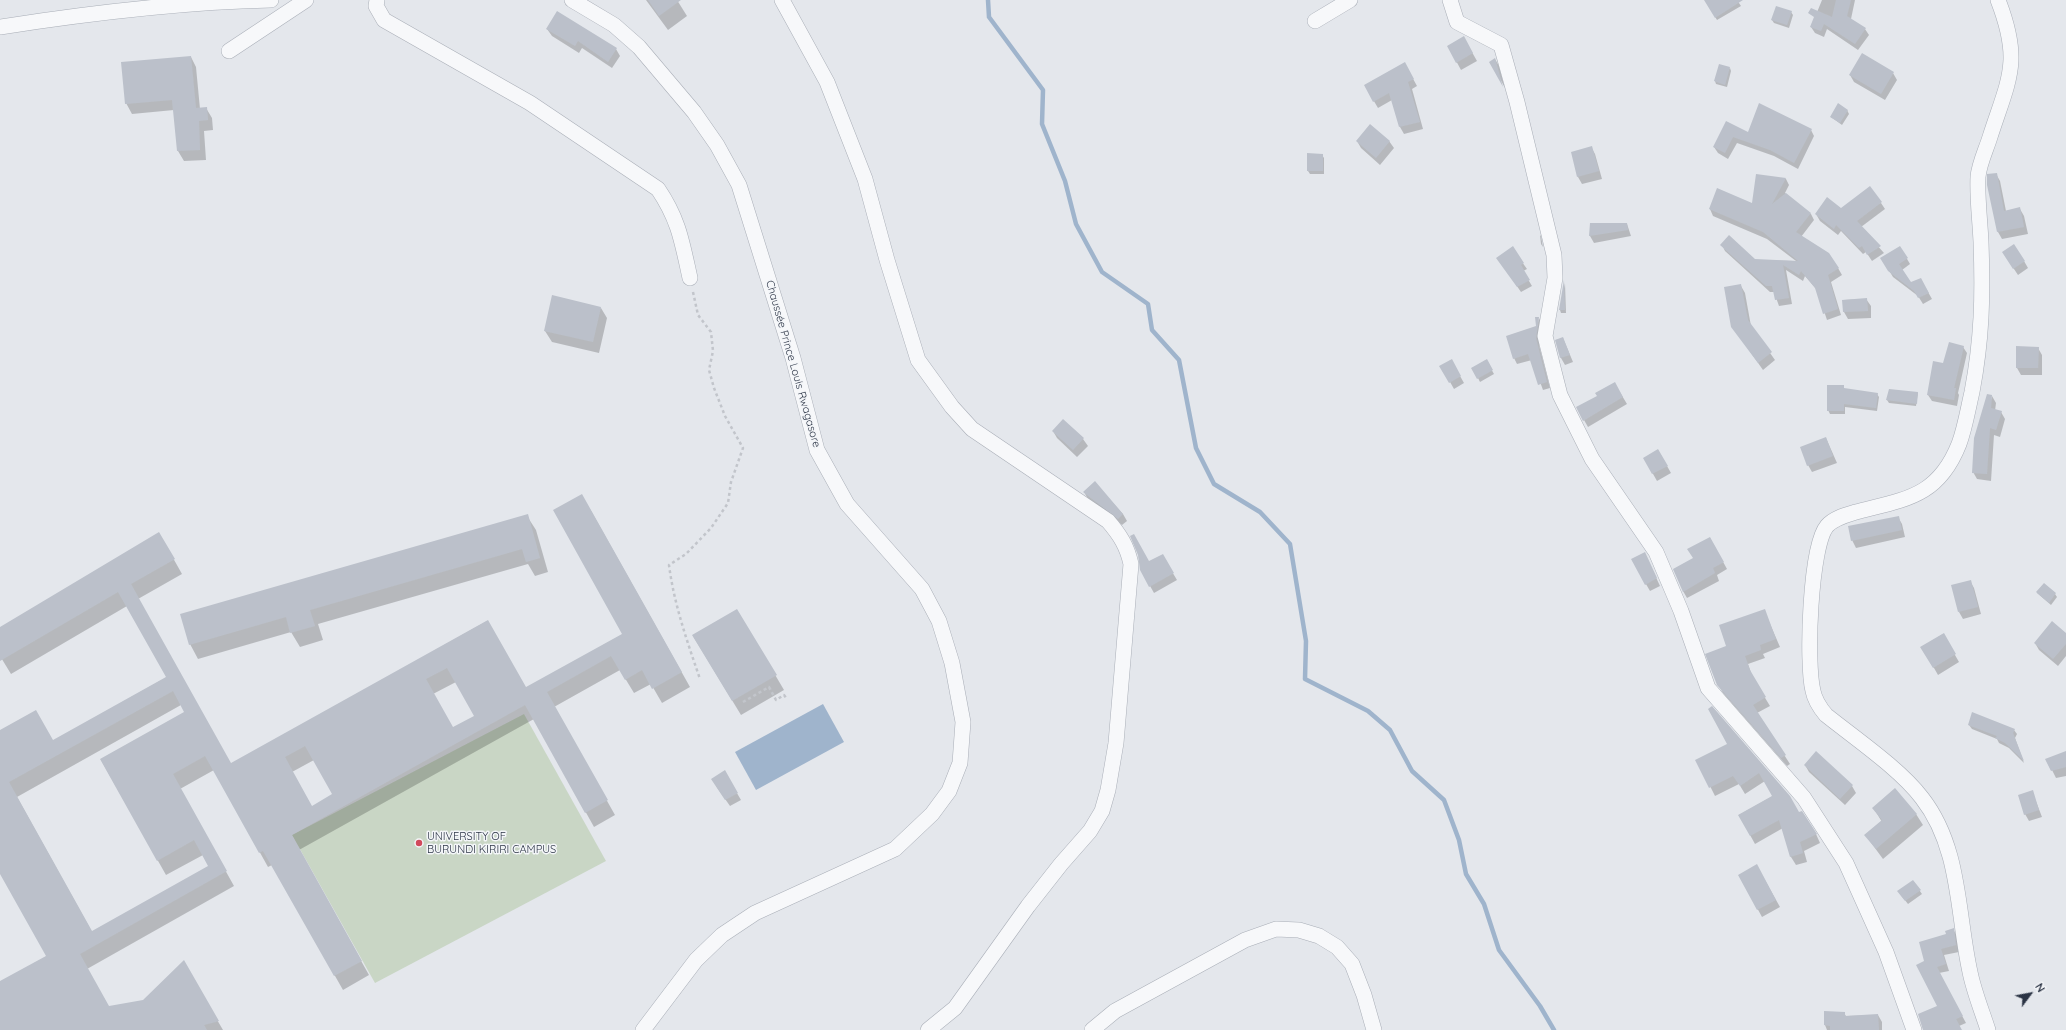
<!DOCTYPE html>
<html>
<head>
<meta charset="utf-8">
<style>
	body { margin:0 }
	#map { position:relative; width:2066px; height:1030px; overflow:hidden; background:#e4e7ec; font-family:Quicksand,sans-serif }
	canvas { display:block }
	.north { position:absolute; left:2010px; top:974px; width:40px; height:40px; -webkit-text-stroke:3px #f4f6f9; paint-order:stroke; rotate:58deg; font-size:11px; font-weight:700; line-height:16px; text-align:center; color:#2b3445 }
	.north::after { content:''; display:block; margin:auto; width:14px; height:18px; background:#2b3445; clip-path:polygon(50% 0,100% 100%,50% 72%,0 100%) }
</style>
</head>
<body>
<div id="map">
<canvas width="2066" height="1030"></canvas>
<div class="north">N</div>
</div>
<script>
const ctx = document.querySelector('canvas').getContext('2d');
ctx.lineJoin = 'round';
function paint(path, color) { ctx.fillStyle = color; ctx.fill(path, 'evenodd'); }
function strokePath(path, color, width, dash) { ctx.strokeStyle = color; ctx.lineWidth = width; ctx.lineCap = dash ? 'butt' : 'round'; ctx.setLineDash(dash || []); ctx.stroke(path); }
function drawText(font, color, halo, rows, align = 'center') {
  ctx.font = font + ' Quicksand,sans-serif'; ctx.lineWidth = 3; ctx.setLineDash([]); ctx.textBaseline = 'middle'; ctx.strokeStyle = halo; ctx.fillStyle = color; for (const [text, x, y, turn = 0] of rows) {
    ctx.save(); ctx.translate(x, y); ctx.rotate((+turn || 0) * Math.PI / 180); ctx.textAlign = isNaN(turn) ? turn : align; if (halo) ctx.strokeText(text, 0, 0); ctx.fillText(text, 0, 0); ctx.restore();
  }
}
paint(new Path2D(`
	M524 714 606 861 375 983 292 835Z`), '#c9d6c5');
paint(new Path2D(`
	M823 704 844 742 756 790 735 752Z`), '#9fb4cc');
paint(new Path2D(`
	M646 0H677L687 16 668 30Z
	M1705 0H1737L1741 6 1717 20Z
	M1822 0H1855L1851 19 1865 29 1869 35 1858 50 1827 29 1824 37 1815 33 1811 27Z
	M1791 12 1793 15 1789 28 1774 23 1772 20Z
	M547 29 616 49 620 56 612 68 582 48 579 53 552 36Z
	M1464 38 1477 61 1461 70 1448 46Z
	M191 57 196 67 200 109 206 108 212 118 213 130 204 131 206 160 184 161 178 151 174 110 132 114 126 103Z
	M1495 59 1499 66 1505 88 1491 62Z
	M1405 64 1417 86 1412 89 1423 129 1404 134 1400 127 1392 100 1378 108 1365 86Z
	M1730 68 1731 71 1727 87 1716 84 1715 81Z
	M1893 73 1897 80 1885 100 1854 82 1850 75Z
	M1847 110 1849 114 1842 125 1831 117Z
	M1727 122 1749 134 1811 130 1814 136 1798 169 1774 156 1737 143 1728 159 1718 153 1714 147Z
	M1357 141H1389L1394 148 1380 165 1361 148Z
	M1591 147 1595 154 1602 179 1582 184 1578 177 1572 153Z
	M1322 155 1324 158V174H1310L1308 171Z
	M1996 174 2000 181 2006 211 2020 209 2024 216 2028 234 2002 239 1998 232Z
	M1757 175 1786 179 1789 185 1785 193 1811 214 1814 220 1801 237 1838 268 1842 275 1831 282 1841 315 1827 320 1817 290 1805 276 1803 281 1786 270 1792 304 1779 306 1774 292H1770L1725 251 1722 245 1755 260 1796 261 1767 239 1713 216 1710 209 1753 204Z
	M1881 203 1885 209 1861 227 1884 253 1872 261 1866 252 1863 254 1841 231 1838 235 1820 221 1816 214Z
	M1590 224H1627L1631 236 1594 243 1590 236Z
	M1540 235 1541 236 1543 247 1541 244Z
	M1900 247 1910 264 1902 270 1911 284 1924 285 1932 299 1923 304 1918 296 1893 277 1882 259Z
	M1512 248 1527 269 1523 271 1532 286 1521 292 1501 263Z
	M2008 260 2024 261 2028 268 2018 275Z
	M1565 283 1566 313H1561L1560 310Z
	M1741 286 1745 293 1751 326 1775 360 1763 370 1732 326Z
	M1866 299 1871 306V318L1848 319 1844 312 1843 300Z
	M601 308 607 318 599 353 552 342 545 331Z
	M1539 318 1542 324 1539 345 1550 388 1543 390 1532 360 1517 364 1514 358 1537 327Z
	M1563 338 1573 362 1565 365 1561 358 1556 340Z
	M1963 347 1967 353 1958 393 1959 395 1957 406 1932 401 1928 395 1944 364Z
	M2038 348 2042 355V375H2021L2017 368Z
	M1451 360 1464 383 1454 389 1441 366Z
	M1486 360 1494 374 1480 382 1473 368Z
	M1615 384 1627 404 1588 427 1584 420 1598 396Z
	M1845 389 1877 394 1879 397 1877 411 1845 407V414H1830L1828 410Z
	M1918 393 1916 406 1889 403 1887 400Z
	M1992 396 1996 403 1995 411 2001 412 2005 419 2000 437 1994 435 1991 481 1977 479 1973 472Z
	M1063 420 1083 439 1088 446 1077 457 1057 438 1053 431Z
	M1826 438 1837 463 1812 472 1808 465Z
	M1658 450 1671 473 1657 481 1644 458Z
	M1095 483 1123 514 1127 521 1122 525 1088 499 1084 492Z
	M590 509 690 687 662 703 651 684 634 693 620 670 554 707 615 815 594 827 534 719 299 850 369 975 343 990 272 865 268 867 214 770 180 789 234 886 87 969 109 1007 144 1001 183 962 223 1030H0V982L47 956 0 872V731L53 741 167 677 127 606 11 674 0 656V628L159 533 182 574 138 599 231 765 487 621 525 689 623 634ZM456 682 475 716 453 729 433 694ZM181 705 186 712 101 760 166 875 203 855 210 866 92 932 17 797ZM314 760 334 794 312 807 292 772Z
	M527 516 536 530 548 572 535 576 528 564 318 624 323 640 300 647 291 632 198 659 190 644Z
	M1898 517 1902 524 1905 537 1856 548 1852 540Z
	M1710 538 1727 569 1717 575 1719 581 1687 598 1683 591 1694 559Z
	M1162 555 1177 580 1154 593 1141 570Z
	M1632 560H1648L1660 586 1650 591Z
	M1970 581 1974 588 1981 614 1963 619 1959 612Z
	M2037 593 2055 594 2057 597 2051 605Z
	M737 610 784 690 741 715 693 636Z
	M1764 610 1780 647 1763 654 1765 658 1748 664 1753 678 1770 706 1757 713 1790 764 1787 766 1723 693 1718 684 1727 646Z
	M1943 634 1959 662 1938 675 1922 647Z
	M2066 634V656L2058 666 2039 650 2035 643Z
	M1709 709 1816 834 1820 843 1804 851 1807 862 1796 865 1791 857 1783 828 1755 844 1739 815 1773 796 1765 781 1745 794 1739 784 1715 796 1697 760 1729 745Z
	M1969 725 2014 730 2017 734 2015 738 2024 763 2009 748 1999 743 1997 739 1972 729Z
	M2066 755V776L2056 778 2047 760Z
	M1805 765 1852 786 1856 793 1845 805 1809 772Z
	M724 771 741 800 730 806 716 786Z
	M2032 791 2042 817 2029 821 2025 814Z
	M1874 809 1916 814 1923 825 1883 859 1866 836 1882 822Z
	M1757 866 1780 907 1762 917 1739 875Z
	M1913 881 1922 894 1908 904 1900 894Z
	M1953 929 1957 936 1959 952 1944 955 1949 971 1939 973 1966 1023 1959 1026 1961 1030H1923L1938 1007 1926 962Z
	M1844 1013 1846 1016 1878 1015 1882 1022V1030H1827L1825 1025Z`), '#0003');
strokePath(new Path2D(`
	M988 0 989 17 1043 90 1042 124 1065 181 1076 224 1102 272 1148 304 1152 330 1179 360 1196 448 1214 484 1260 512 1290 544 1306 641 1305 679 1368 711 1390 730 1412 771 1444 800 1459 840 1466 874 1484 904 1499 950 1540 1006 1554 1030`), '#9fb4cc', 4.5);
paint(new Path2D(`
	M648 0H681L659 16Z
	M1704 0H1743L1715 18Z
	M1836 0H1851L1847 16 1866 28 1855 44 1824 24 1821 31 1810 27 1814 17 1808 13 1811 8 1832 17Z
	M1776 6 1792 11 1787 25 1771 20Z
	M557 11 617 48 608 62 578 41 575 46 546 29Z
	M1464 36 1473 53 1456 63 1447 46Z
	M1862 53 1894 72 1881 94 1849 75Z
	M191 56 196 108 207 107 208 120 199 121 200 150 177 151 172 100 125 104 121 62Z
	M1495 58 1503 87 1489 62Z
	M1405 62 1414 79 1408 82 1420 122 1399 127 1389 93 1373 102 1364 85Z
	M1719 64 1730 67 1725 85 1714 81Z
	M1759 103 1812 129 1794 163 1770 150 1733 137 1725 153 1713 147 1726 121 1748 132Z
	M1838 103 1848 110 1840 123 1830 117Z
	M1370 124 1390 141 1376 158 1356 141Z
	M1592 146 1599 171 1577 177 1571 152Z
	M1307 153 1323 154V171H1307Z
	M1997 173 2004 211 2020 207 2024 227 1997 232 1987 185V174Z
	M1756 174 1786 178 1772 204 1786 193 1811 213 1796 232 1829 253 1839 268 1828 275 1838 309 1823 314 1815 288 1801 271 1799 275 1783 265 1789 298 1775 300 1772 286H1766L1720 245 1729 235 1755 259 1798 261 1763 232 1709 209 1717 188 1752 203Z
	M1870 186 1882 202 1857 221 1881 246 1867 255 1862 246 1859 248 1836 225 1834 229 1815 214 1827 197 1841 208Z
	M1590 223H1627L1628 230 1589 236Z
	M2014 244 2025 261 2013 269 2002 252Z
	M1513 246 1524 263 1521 265 1530 280 1517 287 1496 258Z
	M1900 246 1908 258 1899 264 1911 282 1921 278 1929 293 1918 298 1914 291 1888 271 1880 258Z
	M1564 280 1565 310H1559Z
	M1741 284 1748 320 1772 352 1758 363 1731 327 1724 287Z
	M552 295 601 307 593 342 544 331Z
	M1867 298 1868 311 1843 312 1842 300Z
	M1535 317H1539L1536 338 1547 382 1538 385 1528 354 1513 359 1506 336 1536 326Z
	M1563 337 1570 355 1560 358 1555 340Z
	M1949 342 1964 346 1954 388H1956L1954 400 1927 395 1933 361 1943 363Z
	M2016 346 2039 347 2038 368H2016Z
	M1452 359 1461 376 1449 383 1439 366Z
	M1487 359 1493 370 1477 379 1471 368Z
	M1615 382 1623 397 1583 421 1576 407 1597 396 1595 393Z
	M1827 385H1844V388L1878 393 1876 408 1844 404V411H1827Z
	M1889 389 1918 392 1917 404 1886 400Z
	M1987 394 1992 395 1991 408 2002 411 1996 430 1990 428 1987 474 1972 473 1974 438Z
	M1063 419 1084 438 1073 450 1052 431Z
	M1826 437 1833 456 1807 466 1800 447Z
	M1658 449 1668 466 1652 474 1643 458Z
	M1095 481 1123 514 1118 519 1083 492Z
	M582 494 682 672 652 689 642 670 625 680 611 656 547 692 608 800 585 813 525 705 292 835 362 961 334 976 263 851 259 853 205 756 173 774 227 871 80 954 109 1006 143 1000 184 960 219 1021 204 1025 207 1030H0V981L46 956 0 874V730L36 710 53 740 166 677 118 592 0 661V627L159 532 175 559 131 584 231 763 488 620 526 687 622 634 553 510ZM447 668 474 716 453 727 426 679ZM173 691 184 712 100 759 157 861 194 840 208 866 92 931 9 782ZM305 746 332 794 312 806 285 757Z
	M528 514 540 558 526 562 522 549 310 610 315 626 290 633 286 617 189 645 180 614Z
	M1899 516 1902 530 1851 541 1848 526Z
	M1134 534 1149 561 1163 554 1174 573 1149 587 1140 570 1138 555 1130 536Z
	M1710 537 1724 562 1713 568 1715 573 1683 592 1673 569 1693 558 1687 549Z
	M1645 552 1657 578 1645 585 1631 559Z
	M1971 580 1978 607 1958 612 1951 585Z
	M2044 583 2056 593 2049 603 2036 592Z
	M737 609 777 675 732 701 692 635Z
	M1765 609 1776 639 1760 645 1761 650 1745 656 1750 670 1766 697 1753 705 1786 755 1781 758 1717 685 1705 654 1726 646 1719 625Z
	M2052 621 2066 633V644L2053 659 2034 643Z
	M1944 633 1956 654 1933 668 1920 647Z
	M1712 706 1790 796 1799 812 1802 811 1817 834 1800 842 1803 853 1790 857 1779 820 1750 836 1738 815 1772 796 1759 773 1740 786 1733 776 1709 788 1695 760 1727 744 1708 709Z
	M1972 712 2015 729 2013 733 2024 761 2005 743 1995 738 1997 736 1968 725Z
	M1816 751 1853 785 1840 799 1804 765Z
	M2066 751V767L2051 771 2045 759Z
	M725 770 738 793 725 800 711 779Z
	M1895 788 1917 814 1876 849 1864 835 1882 820 1872 808Z
	M2033 790 2039 810 2024 815 2018 795Z
	M1757 864 1776 900 1757 910 1738 875Z
	M1913 880 1921 890 1905 901 1897 891Z
	M1954 928 1956 945 1941 949 1946 964 1937 967 1963 1016 1956 1019 1962 1030H1923L1918 1014 1937 1006 1916 965 1924 961 1919 942 1946 934 1945 931Z
	M1824 1011 1845 1012V1016L1878 1014 1879 1030H1830V1026L1824 1025Z`), '#bbc0ca');
const minor = new Path2D(`
	M377 0 376 6 384 20 530 103 658 189C679 220 682 242 690 278
	M572 0 614 25 639 47 694 112 717 145 739 185 793 358 817 450 847 504 922 589 939 621 952 663 963 722 960 763 949 791 932 814 895 849 755 913 722 935 696 960 643 1030
	M782 0 827 82 865 179 887 260 918 360 952 407 972 429 1108 521C1120 535 1127 546 1131 564L1116 743 1108 790 1102 811 1090 831 1061 864 1028 906 955 1008 928 1030
	M1450 0 1457 22 1501 45 1517 102 1554 255 1555 278 1545 336 1560 395 1592 459 1656 552 1681 611 1708 688 1804 798 1846 863 1886 952 1914 1030
	M1315 21 1350 0
	M0 27C90 13 180 2 271 0
	M229 51 306 0
	M1092 1030 1115 1011 1245 940 1276 929 1299 930 1319 936 1337 947 1352 964 1364 995 1374 1030
	M1988 1030C1982 1011 1974 992 1970 972 1957 914 1961 848 1922 798 1900 769 1856 739 1826 715 1820 708 1815 701 1813 691 1806 663 1810 546 1827 526 1834 518 1846 515 1856 512 1906 499 1938 497 1959 444 1965 428 1968 409 1972 392 1982 339 1983 296 1981 242 1980 220 1977 198 1978 177 1979 164 1986 150 1990 137 2009 78 2022 62 1998 0`);
strokePath(minor, '#a9aeb7', 16);
strokePath(new Path2D(`
	M693 292 698 315 711 332 713 351 709 370 714 388 725 416 743 448 731 482 728 503 711 528 686 554 669 565C674 604 687 641 700 679
	M743 702 769 687 776 700 784 695 787 699`), '#c2c5cb', 2.5, [3, 3]);
strokePath(minor, '#f7f8fa', 15);
for (const [x, y, r, color] of [
	[419,843,4,"#d1495b"]
]) { const dot = new Path2D(); dot.arc(x, y, r, 0, 2 * Math.PI); ctx.fillStyle = color; ctx.fill(dot); strokePath(dot, '#f4f6f9', 1.5); }
drawText('11px', '#2b3445', '#f4f6f9', [
	["Chaussée Prince Louis Rwagasore",793,364,74]
]);
drawText('11px', '#2b3445', '#f4f6f9', [
	["UNIVERSITY OF",427,837],
	["BURUNDI KIRIRI CAMPUS",427,850]
], 'left');
</script>
</body>
</html>
